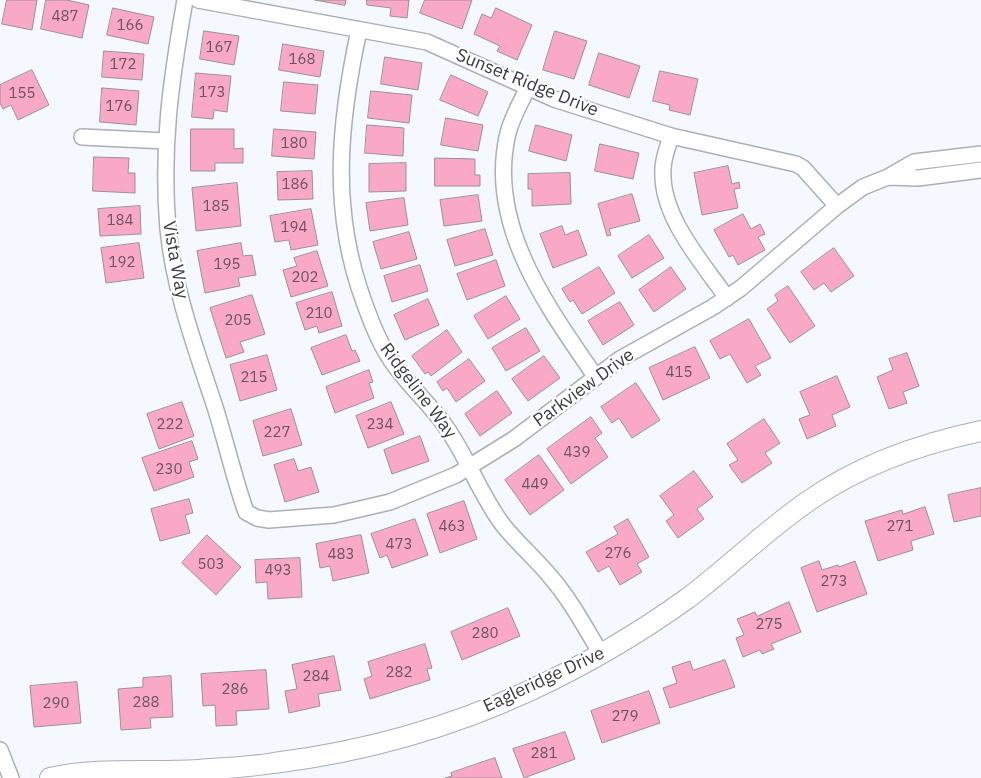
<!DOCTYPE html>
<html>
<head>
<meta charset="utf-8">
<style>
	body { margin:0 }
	canvas { display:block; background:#f5f8ff }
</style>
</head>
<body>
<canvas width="981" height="778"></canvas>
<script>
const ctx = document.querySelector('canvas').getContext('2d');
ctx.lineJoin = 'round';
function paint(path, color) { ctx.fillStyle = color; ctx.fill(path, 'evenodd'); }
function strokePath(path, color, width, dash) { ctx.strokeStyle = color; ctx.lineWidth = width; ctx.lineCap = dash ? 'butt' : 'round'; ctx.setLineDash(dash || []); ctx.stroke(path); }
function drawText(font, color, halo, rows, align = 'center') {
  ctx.font = font + ' "IBM Plex Sans",sans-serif'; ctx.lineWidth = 4.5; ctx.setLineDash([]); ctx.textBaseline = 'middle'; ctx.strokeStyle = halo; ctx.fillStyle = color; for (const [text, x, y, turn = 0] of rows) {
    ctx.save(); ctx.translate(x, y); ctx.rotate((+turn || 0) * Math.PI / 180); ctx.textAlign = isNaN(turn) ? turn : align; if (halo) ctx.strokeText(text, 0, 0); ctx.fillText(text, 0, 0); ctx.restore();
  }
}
const building = new Path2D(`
	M7 0H37L32 30 2 24Z
	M46 0H67L89 5 82 38 41 29Z
	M315 0H346L345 5Z
	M367 0H409L407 18 390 16 391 8 367 5Z
	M425 0H472L462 29 420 13Z
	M113 8 154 17 148 44 107 35Z
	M496 8 532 25 517 60 497 51 500 46 474 34 482 14 491 18Z
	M204 31 239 36 234 65 200 59Z
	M555 31 587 41 574 79 543 70Z
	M283 44 324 51 320 77 279 70Z
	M104 51 144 54 142 80 102 77Z
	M599 53 640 66 629 98 589 85Z
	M385 57 422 63 418 90 381 84Z
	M32 70 49 105 18 120 11 105 3 109 0 103V85Z
	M660 71 698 79 690 115 669 110 670 105 653 101Z
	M196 73 231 76 227 112 214 110 213 119 192 117Z
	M451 75 488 92 478 116 440 100Z
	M284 82 318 85 315 114 281 111Z
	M102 88 139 91 136 125 100 122Z
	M371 91 412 95 409 123 368 118Z
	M446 118 483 125 478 151 441 145Z
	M367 125 404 128 403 156 365 153Z
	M536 125 572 135 566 161 529 151Z
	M191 129H234V149L243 148V163H215V171H191Z
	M274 129 316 132 314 159 272 156Z
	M600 144 639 153 633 179 595 171Z
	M94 157 129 158 128 173H135V193L93 191Z
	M435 158 475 159V175H480V186H435Z
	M406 163V191L369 192V164Z
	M728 166 732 184 739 182 740 188 734 189 738 208 702 215 694 173Z
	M312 171 313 199 278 200 277 172Z
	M570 173 571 204 532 206V189H528V174Z
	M237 183 241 226 196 231 192 188Z
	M632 194 640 221 609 229 611 235 607 236 598 204Z
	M478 195 482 221 444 226 440 200Z
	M404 198 408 225 370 231 366 203Z
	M140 206 141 234 100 236 98 209Z
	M311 209 318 245 291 250 289 240 275 242 270 216Z
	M743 214 751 229 760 224 765 234 758 237 765 250 738 265 733 255 729 257 714 230Z
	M562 226 565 235 578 230 587 255 553 268 540 234Z
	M485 229 493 255 455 266 447 240Z
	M409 232 417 259 381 269 373 242Z
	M649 235 664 258 632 278 618 256Z
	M139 243 144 278 106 283 101 248Z
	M241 243 243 256 252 255 256 275 238 278 240 286 205 293 197 251Z
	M834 248 854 276 831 292 824 283 814 290 801 272Z
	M317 251 328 286 291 297 283 270 297 266 294 258Z
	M496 260 505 286 467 300 457 274Z
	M420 265 428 291 392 302 384 276Z
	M599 267 615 293 582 314 573 300 570 302 562 289Z
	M671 267 686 289 654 312 639 290Z
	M788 286 815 326 790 343 767 309 778 301 775 295Z
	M332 292 342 326 319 333 317 326 305 330 296 303Z
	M252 295 265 334 240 342 244 352 226 358 210 308Z
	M506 296 520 319 488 339 474 316Z
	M428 299 439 325 405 340 394 315Z
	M620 302 634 325 603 345 588 321Z
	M749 319 771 358 755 366 761 375 747 383 730 354 720 359 710 341Z
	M526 328 540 351 506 371 492 348Z
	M447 330 462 352 431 376 428 372 425 374 412 356Z
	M346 335 352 351 355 350 360 361 322 375 311 348Z
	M695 347 710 378 663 400 649 368Z
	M907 353 919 386 903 392 907 403 889 409 877 377 893 370 889 359Z
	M267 355 277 390 240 401 230 365Z
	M544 356 560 378 528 401 512 379Z
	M469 359 485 381 456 402 447 388 443 391 437 382Z
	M369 370 373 382 369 383 374 398 335 413 326 387Z
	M837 376 850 407 832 415 836 426 807 439 799 419 810 415 800 392Z
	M636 383 660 420 632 438 619 418 612 423 601 407Z
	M497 391 512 413 480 436 465 414Z
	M182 402 194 436 159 449 147 414Z
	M391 402 404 434 368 448 356 416Z
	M291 409 302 445 263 456 253 421Z
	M591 417 602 433 595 438 608 457 571 484 547 449Z
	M764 419 780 443 765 453 772 463 742 483 729 465 738 460 727 444Z
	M420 436 429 461 392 474 384 450Z
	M192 441 198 459 189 462 194 477 154 491 142 458Z
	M539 455 564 490 530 515 505 480Z
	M294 459 298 471 311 467 319 492 285 502 274 465Z
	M694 471 713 497 697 509 704 519 678 538 666 521 674 515 660 496Z
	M981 488V516L954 522 948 495Z
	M189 499 193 513 185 515 190 533 160 541 151 509Z
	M464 501 477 539 440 553 427 514Z
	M925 507 934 534 911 541 913 550 878 561 865 521 902 510 903 514Z
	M415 519 428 555 392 568 387 555 380 558 371 534Z
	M628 519 649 557 637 564 642 572 620 585 609 566 598 572 586 552 618 534 614 527Z
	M207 535 241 567 216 595 182 563Z
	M361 535 369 573 333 581 330 566 320 568 316 544Z
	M300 558 302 597 268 599 267 582 256 583 255 560Z
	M819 561 822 570 838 565 839 567 855 561 867 594 817 612 801 568Z
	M789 602 801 632 771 644 774 649 762 654 760 650 743 657 736 638 744 635 737 619 755 612 757 616Z
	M508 608 520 636 462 660 451 632Z
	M425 644 432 668 427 669 430 680 370 699 364 679 372 676 368 662Z
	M334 656 341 690 318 694 320 706 289 713 285 691 297 689 292 665Z
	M725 660 735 687 670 708 663 688 677 683 672 667 690 661 693 670Z
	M266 670 269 709 236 711 237 725 216 726 215 705 203 706 201 674Z
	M171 676 173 717 150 718 151 728 121 730 118 689 143 687V678Z
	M77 682 81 723 34 727 30 686Z
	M649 691 660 723 602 743 591 711Z
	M565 732 575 759 524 778 513 749Z
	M495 758 502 778H445L452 776 451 773Z`);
paint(building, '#f9a9c5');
strokePath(building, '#9a9194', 1);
const minor = new Path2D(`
	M185 0C171 80 161 147 168 229 174 291 196 349 215 407 226 442 234 478 246 512L257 518 269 520 334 515 390 502 456 475 514 439 620 359 713 307 741 288 837 206 863 187 888 177 914 162 981 154
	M198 0 427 42 554 99 671 136 796 164 803 168 837 206
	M359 30C339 123 330 210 364 302 371 321 378 340 389 357 405 383 429 402 446 427 468 458 480 495 503 525 517 543 535 558 549 575 570 599 585 627 601 654
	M528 87C521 102 512 117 508 133 486 224 547 306 595 376
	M671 136C668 147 663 158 663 169 660 216 702 262 727 298
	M82 137 166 141
	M888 177 918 178 981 170
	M0 750 11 778`);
const secondary = new Path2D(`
	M50 778C99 767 149 773 198 770 223 768 249 767 274 763 362 752 449 728 529 691 585 665 638 634 688 598 729 567 765 531 807 502 859 465 919 444 981 431`);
strokePath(minor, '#abafb6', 18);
strokePath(secondary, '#abafb6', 22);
strokePath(minor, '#fff', 15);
strokePath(secondary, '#fff', 20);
drawText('15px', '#68565f', null, [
	["487",65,17],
	["166",130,26],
	["167",219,48],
	["168",302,60],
	["172",123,65],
	["173",212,93],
	["155",22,94],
	["176",119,107],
	["180",294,144],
	["186",295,185],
	["185",216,207],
	["184",120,221],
	["194",294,228],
	["192",122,263],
	["195",227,265],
	["202",305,278],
	["210",319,314],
	["205",238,321],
	["415",679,373],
	["215",254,378],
	["222",170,425],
	["234",380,425],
	["227",277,433],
	["439",577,453],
	["230",169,470],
	["449",535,485],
	["463",452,527],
	["271",900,527],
	["473",399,545],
	["276",618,554],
	["483",341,555],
	["503",211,565],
	["493",278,571],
	["273",834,582],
	["275",769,625],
	["280",485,634],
	["282",399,673],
	["284",316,677],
	["286",235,690],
	["288",146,703],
	["290",56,704],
	["279",625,717],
	["281",544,754]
]);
drawText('18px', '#383a3d', '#fff', [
	["Sunset Ridge Drive",527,83,22],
	["Vista Way",175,260,80],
	["Parkview Drive",584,388,-36],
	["Ridgeline Way",418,391,53],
	["Eagleridge Drive",544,680,-25]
]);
</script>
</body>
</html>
